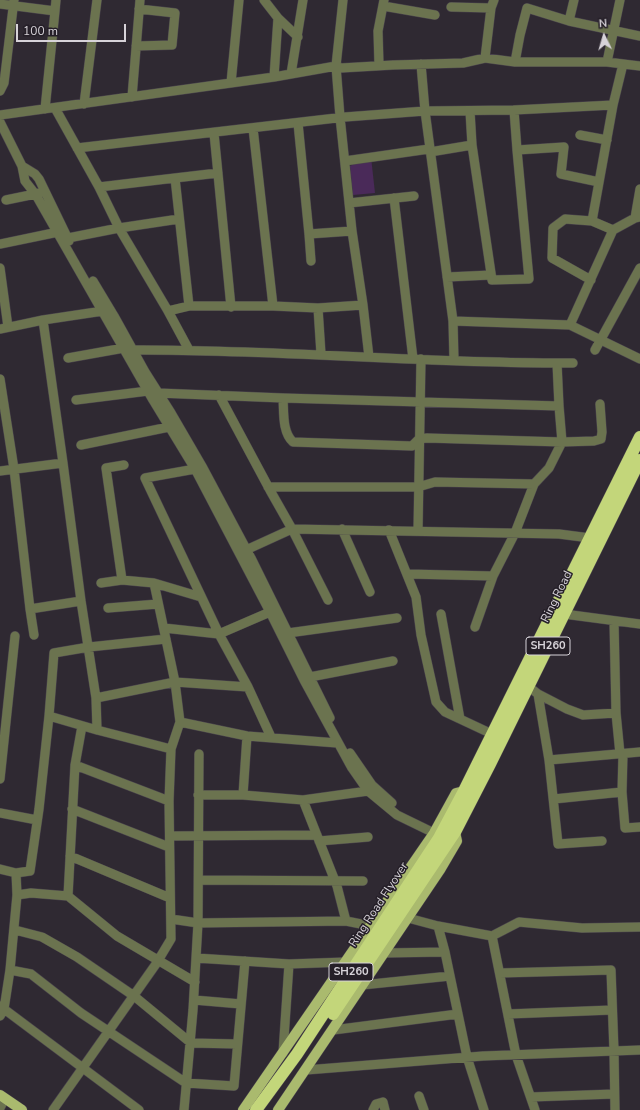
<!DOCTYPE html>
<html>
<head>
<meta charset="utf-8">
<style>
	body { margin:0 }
	#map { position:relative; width:640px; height:1110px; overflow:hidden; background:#2f2932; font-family:"Nunito Sans",sans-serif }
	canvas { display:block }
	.north { position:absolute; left:584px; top:16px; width:40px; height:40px; -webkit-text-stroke:3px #251f28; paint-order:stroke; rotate:355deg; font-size:11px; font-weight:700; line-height:16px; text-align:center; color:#d7d3d9 }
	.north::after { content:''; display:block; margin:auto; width:14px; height:18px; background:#d7d3d9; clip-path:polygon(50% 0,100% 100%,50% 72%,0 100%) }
	.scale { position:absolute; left:16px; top:24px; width:110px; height:18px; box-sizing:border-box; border:2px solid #d7d3d9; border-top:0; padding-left:5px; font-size:12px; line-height:14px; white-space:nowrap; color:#d7d3d9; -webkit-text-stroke:3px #251f28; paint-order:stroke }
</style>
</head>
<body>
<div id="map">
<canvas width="640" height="1110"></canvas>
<div class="north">N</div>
<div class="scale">100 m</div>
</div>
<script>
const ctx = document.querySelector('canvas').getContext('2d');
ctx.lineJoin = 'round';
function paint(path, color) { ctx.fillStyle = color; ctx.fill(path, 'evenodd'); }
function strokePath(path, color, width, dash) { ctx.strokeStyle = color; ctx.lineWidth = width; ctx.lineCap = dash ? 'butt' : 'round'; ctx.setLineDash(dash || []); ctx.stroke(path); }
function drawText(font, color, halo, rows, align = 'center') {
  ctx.font = font + ' "Nunito Sans",sans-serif'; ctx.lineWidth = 3; ctx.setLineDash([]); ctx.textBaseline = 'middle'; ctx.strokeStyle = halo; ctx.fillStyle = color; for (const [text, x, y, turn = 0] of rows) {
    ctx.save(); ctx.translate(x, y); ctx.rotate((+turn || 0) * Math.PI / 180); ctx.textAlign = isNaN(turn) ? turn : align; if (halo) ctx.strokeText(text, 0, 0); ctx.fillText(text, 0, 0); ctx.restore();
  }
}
paint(new Path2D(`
	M371 157 375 193 353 195 350 166Z`), '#4a2a59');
const minor = new Path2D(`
	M264 0 278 18 274 77
	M0 4 55 11 56 0
	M383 6 435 15
	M451 7 491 8
	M278 18 298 37
	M569 21 640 36
	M136 46 172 45 175 13 139 9
	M485 58 491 8 494 0
	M515 62 520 35 527 8 569 21 574 0
	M607 62 620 0
	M421 64 425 111 453 321 570 325 640 359
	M379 65 378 31 384 0
	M291 74 303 0
	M231 83 239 0
	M0 91 4 83 14 0
	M132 97 140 0
	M84 104 97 0
	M613 105 592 221 613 230
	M55 108 99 187 119 228 168 311 189 350
	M45 109 55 11
	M514 110 517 150
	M470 111 472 145
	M0 115 274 77 336 66 341 68 393 65 463 63 485 58 515 62H607L640 66
	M0 122 22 166 25 181 36 195 153 400 195 469 270 612 304 680 352 768 368 791 397 815 434 833
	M298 123 309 234 352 231 340 117 336 66 343 0
	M214 133 231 307
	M580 135 607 140
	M77 148 345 117 425 111 514 110 613 105 623 64
	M430 152 472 145 492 280 529 279 517 150 564 147 561 174 599 182
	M345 161 429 149
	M22 166 35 174 39 179 69 241
	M175 178 218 173
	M99 187 175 178 189 306
	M394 198 413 359
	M6 200 40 193
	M349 203 414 196
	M635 218 640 189
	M352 231 363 305
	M309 234 311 261
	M63 239 119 228 179 219
	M0 244 63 231
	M0 268 8 327
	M447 277 491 275
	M591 280 552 258 553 228 565 219 592 221
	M93 281 114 316 145 372 171 413 203 468 251 558 330 718
	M273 306 318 308
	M168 311 189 306H273L253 128
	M453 321 454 360
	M570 325 613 230 635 218 640 217
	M0 329 43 320
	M132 350C279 349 426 364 573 363
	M595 350 640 268
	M321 354 318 308 363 305 369 357
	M68 358 124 348
	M0 379 14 469 30 609 81 601
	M158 393 283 398 559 406 557 363
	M219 395 271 492 292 529 328 600
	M283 398C284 412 282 432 293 442L412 446 419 439 427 438 562 442 594 441 601 439 602 432 600 404
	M76 400 148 391
	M81 445 169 427
	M63 463 43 320 103 311
	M195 469 145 478 219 634 248 687 271 737
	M0 471 63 463 81 601 96 698 97 730 171 749 180 722 247 736 337 743
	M534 484 549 468 562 442 559 406
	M268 487H418L435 482 534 484 515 533 493 576 475 627
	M342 529 370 592
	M389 530 416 597 421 635 436 702 445 712 460 719
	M418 531 421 359
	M246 550 292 529 559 534 590 538
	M408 574 493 576
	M122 580 154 583 201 597
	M101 583 122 580 106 468 124 465
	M154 583 175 682 180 722
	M108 608 158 604
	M30 609 34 635
	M441 614 460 719 492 734
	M564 614 640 624
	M614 621 616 713 620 754
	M164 628 219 634 270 612
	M288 633 397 618
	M310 677 393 661
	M524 683 538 694 549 760 640 752
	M538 694 567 709 583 715 616 713
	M96 698 175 682 248 687
	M49 716 54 653 89 647 166 639
	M247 736 243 795 303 800 368 791 372 789
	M350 753 372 785 392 803
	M549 760 558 844 602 841
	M75 765 82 726
	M0 779 15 636
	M622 792 625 828 640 827
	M198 795H243
	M554 799 622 792 623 754
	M303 800 337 886 346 921 371 926
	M72 809 169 847
	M0 813 37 820
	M170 836 317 835
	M319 841 368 837
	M70 856 170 898
	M0 869 16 873 17 895
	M16 873 30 871 39 809 49 716 97 730
	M199 880 363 881
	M68 896 117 936 195 982
	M408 918 438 926 492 936
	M171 919 198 923 346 921
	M438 926 445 952
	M15 930 42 937 77 957 134 996 191 1043 237 1044
	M384 953 445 952 467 1057 484 1110
	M196 958 289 964 346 962
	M10 970 31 974 81 1013 186 1083 234 1086 245 961
	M500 973 611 970 614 1051 615 1110
	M362 985 450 976
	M194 1000 241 1004
	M0 1006 139 1110
	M508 1014 612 1010
	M0 1016 4 1009 10 970 17 895 31 893 68 896 75 765 169 801
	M333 1030 458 1014
	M283 1053 289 964
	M306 1070 483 1056 640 1050
	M419 1096 424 1110
	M531 1097 614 1094
	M0 1108 2 1104
	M53 1110 156 964 171 939 169 801 171 749
	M184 1110 193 1010 198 923 199 754
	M373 1110 376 1104 383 1102 385 1110
	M535 1110 516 1055 492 936 519 922 582 928 640 927`);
const major = new Path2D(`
	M0 1095 22 1110
	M243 1110 434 833 456 793 464 791
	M278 1110 440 870 457 841 455 832`);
const highway = new Path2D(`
	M333 1014 455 832 490 764 640 460
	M256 1110 297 1054 439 838 464 791 640 437`);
strokePath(minor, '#4a444d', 10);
strokePath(major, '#4a444d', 11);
strokePath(highway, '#4a444d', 13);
strokePath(minor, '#6b734f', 9);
strokePath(major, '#aaba6e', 10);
strokePath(highway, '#c3d67a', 12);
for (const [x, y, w] of [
	[548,646,44],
	[351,972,44]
]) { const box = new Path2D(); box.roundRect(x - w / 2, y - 9, w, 18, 3); ctx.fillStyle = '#251f28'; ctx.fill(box); strokePath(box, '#d7d3d9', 1); }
drawText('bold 11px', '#d7d3d9', null, [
	["SH260",548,646],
	["SH260",351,972]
]);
drawText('12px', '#d7d3d9', '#251f28', [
	["Ring Road",557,597,-64],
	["Ring Road Flyover",379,905,-57]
]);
</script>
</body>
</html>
